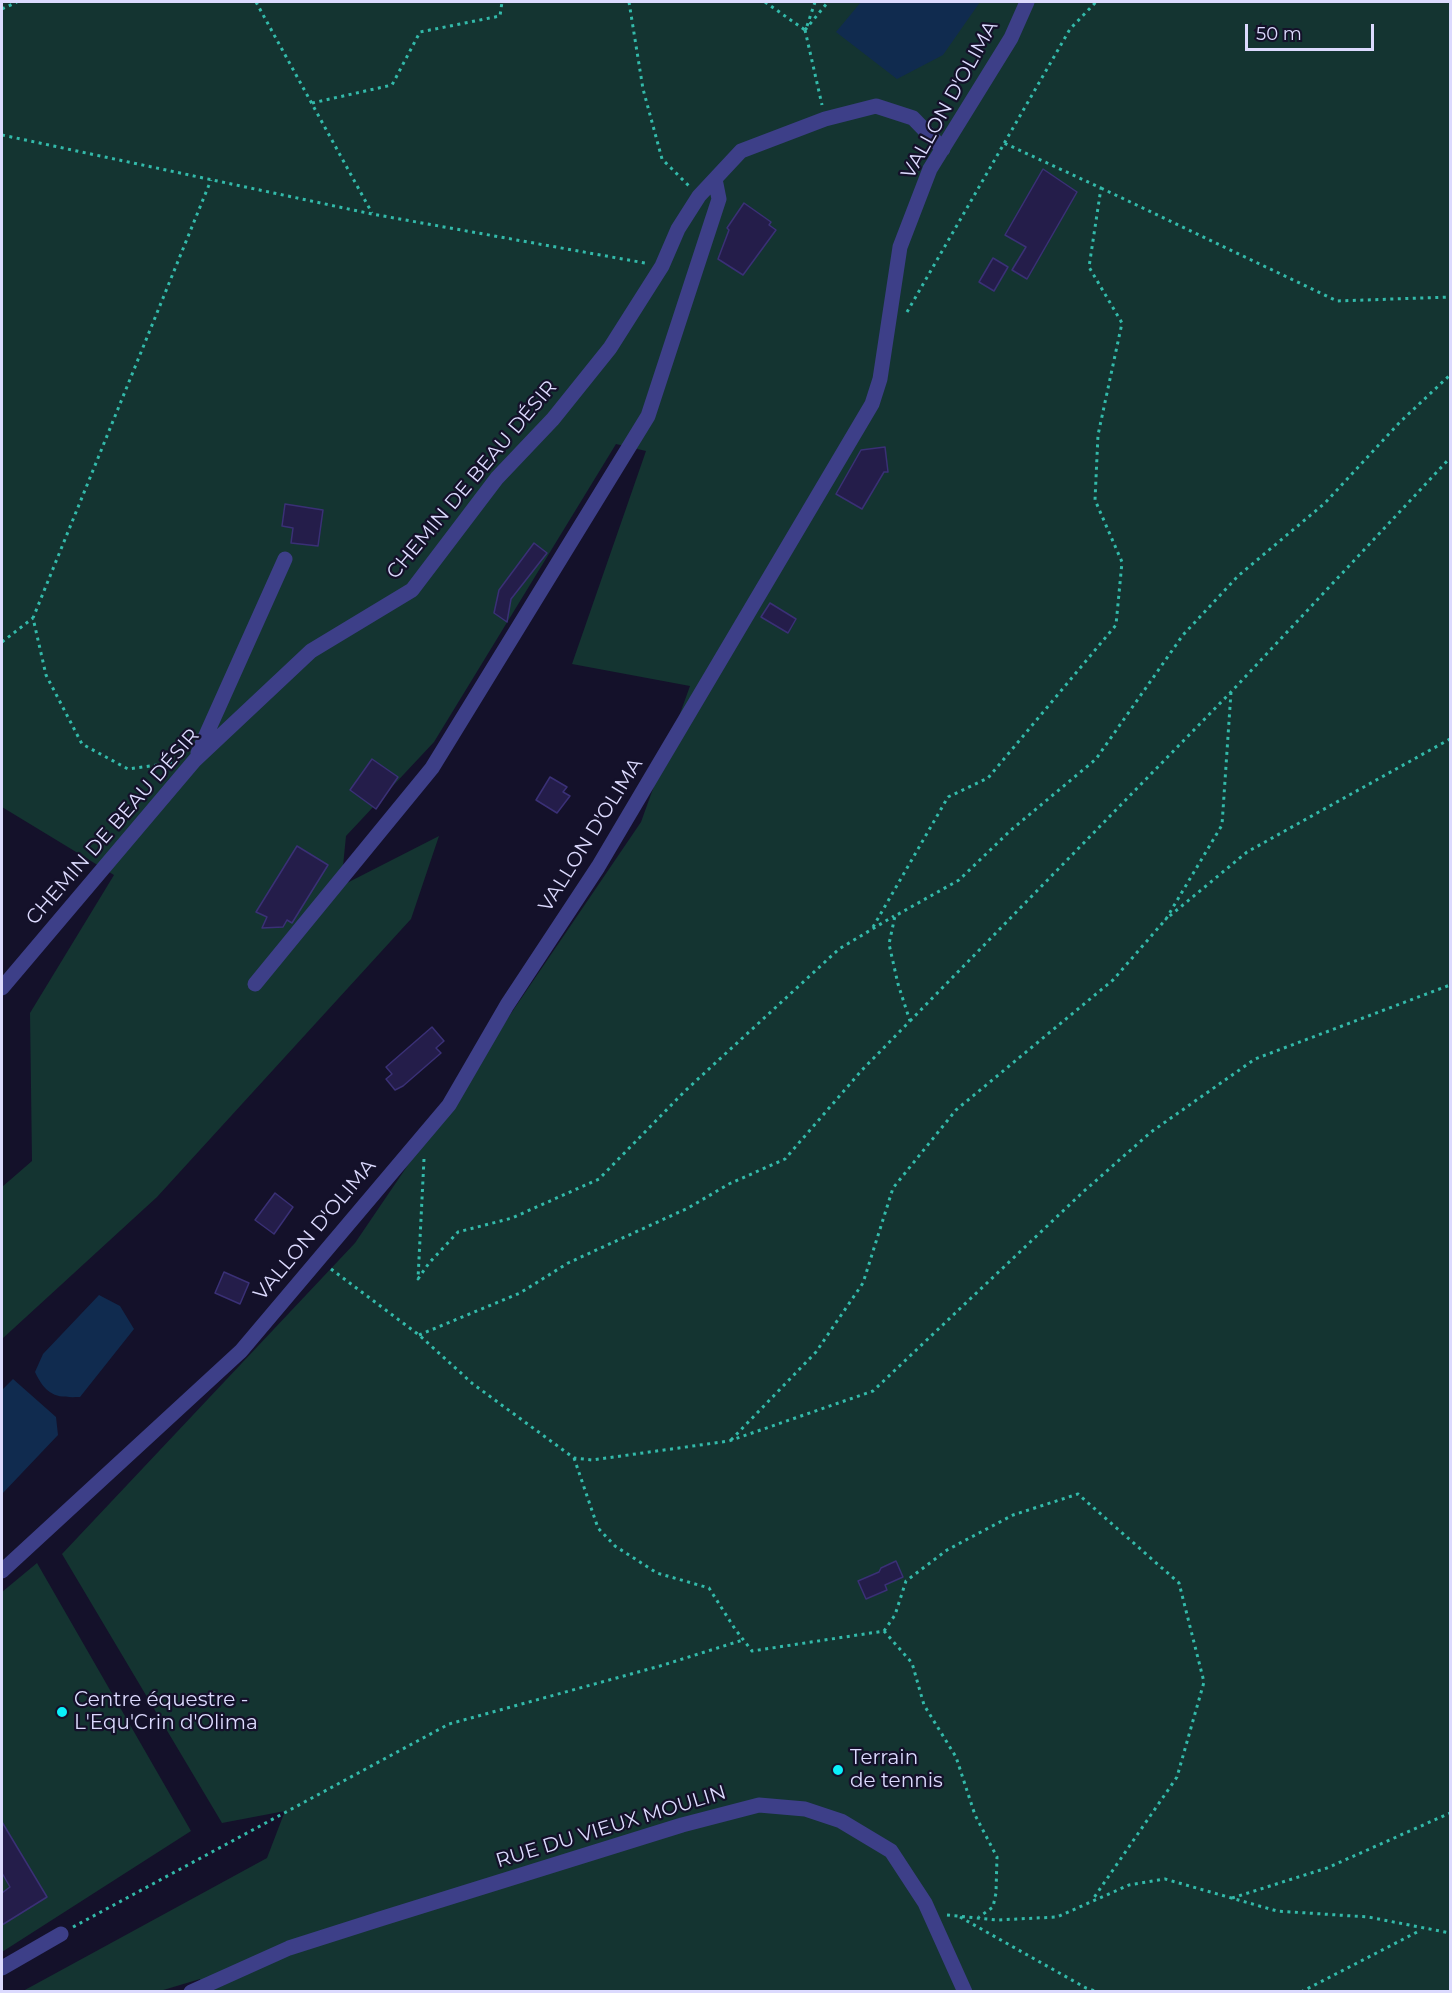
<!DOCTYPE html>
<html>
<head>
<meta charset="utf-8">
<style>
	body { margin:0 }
	#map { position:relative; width:1452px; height:1993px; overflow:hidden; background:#14112a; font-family:Montserrat,sans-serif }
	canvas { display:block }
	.frame { position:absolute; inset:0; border:3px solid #dcdafe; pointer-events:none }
	.scale { position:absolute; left:1245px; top:24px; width:129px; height:27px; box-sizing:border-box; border:3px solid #dcdafe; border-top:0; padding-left:8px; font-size:18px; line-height:21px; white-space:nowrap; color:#dcdafe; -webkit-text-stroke:4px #14112a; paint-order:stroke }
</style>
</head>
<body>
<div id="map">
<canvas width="1452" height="1993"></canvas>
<div class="frame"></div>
<div class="scale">50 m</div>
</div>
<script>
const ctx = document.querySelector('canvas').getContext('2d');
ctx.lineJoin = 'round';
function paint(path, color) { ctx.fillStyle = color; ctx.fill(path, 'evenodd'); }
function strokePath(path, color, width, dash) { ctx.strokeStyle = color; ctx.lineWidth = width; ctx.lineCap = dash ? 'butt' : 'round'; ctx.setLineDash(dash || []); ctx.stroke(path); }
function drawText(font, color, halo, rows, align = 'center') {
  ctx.font = font + ' Montserrat,sans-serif'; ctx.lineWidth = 4.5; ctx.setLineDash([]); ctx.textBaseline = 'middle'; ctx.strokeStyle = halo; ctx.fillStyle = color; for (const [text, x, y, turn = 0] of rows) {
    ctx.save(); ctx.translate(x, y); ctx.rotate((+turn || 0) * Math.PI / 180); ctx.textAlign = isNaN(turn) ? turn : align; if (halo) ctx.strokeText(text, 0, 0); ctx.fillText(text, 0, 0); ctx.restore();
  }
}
paint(new Path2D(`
	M2 2H1450V1991L204 1992 200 1979 160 1991H23L267 1858 285 1811 222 1823 62 1554 355 1243 641 822 690 686 572 664 646 451 616 444 434 742 346 836 341 886 439 836 411 919 157 1197 2 1339V1187L32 1161 30 1013 114 875 2 807Z
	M37 1563 191 1831 2 1952V1592Z`), '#143431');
paint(new Path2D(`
	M861 2H980L943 55 897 79 836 32Z
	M99 1295 120 1306 134 1329 80 1397C55 1398 46 1395 35 1372L43 1354Z
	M13 1379 56 1417 58 1435 2 1494V1390Z`), '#102b4f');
const building = new Path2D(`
	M1043 169 1077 192 1027 279 1012 270 1026 247 1005 235Z
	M744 203 771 222 769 225 776 230 743 275 718 259 729 230 727 228Z
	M993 258 1008 267 994 291 979 282Z
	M885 447 888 472H884L862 509 836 494 861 450Z
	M285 504 323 510 318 546 291 543 293 528 282 526Z
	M534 543 547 553 511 599 507 622 494 613 499 590Z
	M770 603 796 619 788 633 761 617Z
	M372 759 398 777 376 809 350 790Z
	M550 777 567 787 563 792 570 796 557 813 536 800Z
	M297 846 328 865 292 923 287 920 283 927 262 928 267 917 256 912Z
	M432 1027 444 1041 436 1048 441 1053 403 1086 395 1090 386 1079 392 1074 386 1067Z
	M275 1193 293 1207 274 1234 255 1220Z
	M224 1272 249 1283 240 1304 215 1293Z
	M896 1561 903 1577 885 1585 887 1590 866 1599 858 1581 879 1572 881 1568Z
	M2 1822 47 1897 2 1925V1893L10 1887 2 1873Z`);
paint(building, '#241d4a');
strokePath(building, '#3a3076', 1.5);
strokePath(new Path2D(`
	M256 2 372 213
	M629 2 643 89 662 159 689 186
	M765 2 805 30
	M2 9 17 2
	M807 26 815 2
	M805 30 822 105
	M805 30 828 2
	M312 103 392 85 420 32 500 16 502 2
	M2 135 372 214 645 263
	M1101 188 1337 301 1450 297
	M907 312 1070 29 1096 2
	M2 642 33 618
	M1231 692 1222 825 1166 919 1247 852 1450 739
	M172 763 128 769 82 744 46 675 33 618 211 180
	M873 927 948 797 988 778 1116 625 1122 562 1095 500 1098 435 1122 323 1089 267 1101 188 1004 143
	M910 1021 1231 692 1450 458
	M424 1159 418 1279 429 1263 458 1232 512 1218 599 1179 685 1091 839 949 894 916
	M331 1269 419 1335 473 1384 574 1458 592 1460 729 1441 873 1391 1083 1192 1151 1132 1255 1059 1450 985
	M419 1335 520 1293 568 1263 688 1208 729 1184 785 1159 862 1070 910 1021 898 984 889 944 895 916 959 880 1011 830 1096 759 1183 635 1238 576 1325 503 1400 422 1450 375
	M731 1440 816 1352 863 1283 893 1188 956 1110 1113 980 1166 919
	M574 1458 598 1528 615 1546 657 1573 709 1588 735 1629 752 1651 884 1631 912 1663 924 1705 956 1757 975 1815 997 1857 996 1893 993 1907 979 1917
	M884 1631 895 1615 906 1581 947 1550 1013 1515 1078 1494 1179 1583 1204 1682 1177 1777 1093 1899
	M1232 1898 1327 1868 1450 1813
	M947 1915 997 1920 1057 1917 1129 1885 1165 1879 1277 1911 1368 1917 1450 1933
	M960 1917 1086 1988 1098 1992
	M73 1927 449 1724 660 1666 743 1640
	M1301 1992 1421 1930`), '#33baaa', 3, [3, 4.5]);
strokePath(new Path2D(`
	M198 753 285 559
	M255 984 432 768 648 416 719 199 715 179
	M2 988 195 760 311 651 412 590 497 478 553 419 610 348 662 266 678 229 699 196 741 151 825 119 876 106 913 118 943 149
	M2 1571 241 1351 449 1105 507 1005 598 867 872 404 880 379 900 247 930 169 1011 38 1027 2
	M2 1968 61 1934
	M191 1992 289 1948 380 1919 682 1825 759 1805 805 1809 841 1821 891 1851 925 1903 965 1992`), '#3d3f88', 15);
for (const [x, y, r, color] of [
	[62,1712,6,"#0af0fa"],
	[838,1770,6,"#0af0fa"]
]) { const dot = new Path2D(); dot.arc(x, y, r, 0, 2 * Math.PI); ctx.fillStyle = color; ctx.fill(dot); strokePath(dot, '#14112a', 2); }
drawText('20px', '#dcdafe', '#14112a', [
	["VALLON D'OLIMA",950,100,-61],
	["CHEMIN DE BEAU DÉSIR",472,480,-50],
	["CHEMIN DE BEAU DÉSIR",113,827,-49],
	["VALLON D'OLIMA",591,835,-58],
	["VALLON D'OLIMA",315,1230,-50],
	["RUE DU VIEUX MOULIN",611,1827,-17]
]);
drawText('20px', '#dcdafe', '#14112a', [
	["Centre équestre -",74,1700],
	["L'Equ'Crin d'Olima",74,1723],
	["Terrain",850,1758],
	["de tennis",850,1781]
], 'left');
</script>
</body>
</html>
